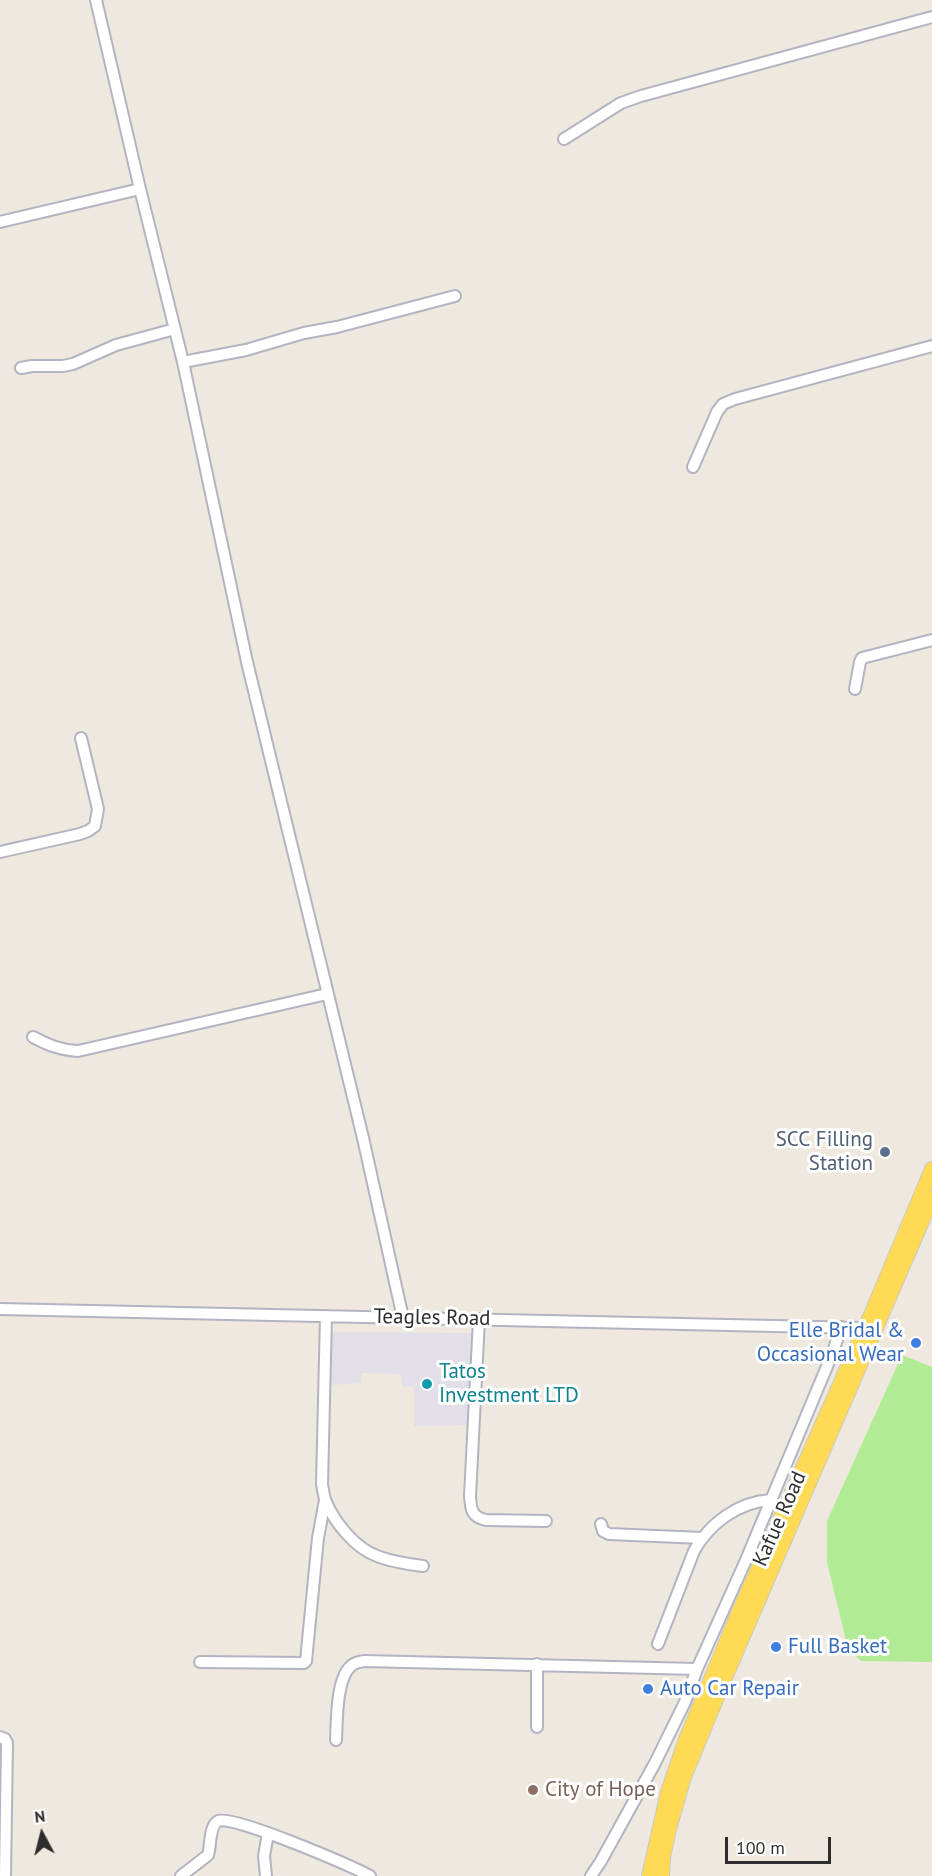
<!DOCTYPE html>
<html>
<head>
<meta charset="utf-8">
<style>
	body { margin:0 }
	#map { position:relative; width:932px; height:1876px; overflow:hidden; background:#efe8de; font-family:"PT Sans",sans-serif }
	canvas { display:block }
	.north { position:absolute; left:12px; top:1804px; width:60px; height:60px; -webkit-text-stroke:4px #fff; paint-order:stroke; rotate:353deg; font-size:16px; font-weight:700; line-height:24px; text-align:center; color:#2d2d2d }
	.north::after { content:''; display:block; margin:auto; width:21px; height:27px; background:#2d2d2d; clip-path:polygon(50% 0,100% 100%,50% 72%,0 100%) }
	.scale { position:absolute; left:725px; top:1837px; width:106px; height:27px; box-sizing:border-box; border:3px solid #2d2d2d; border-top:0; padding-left:8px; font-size:18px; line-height:21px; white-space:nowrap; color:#2d2d2d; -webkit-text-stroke:4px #fff; paint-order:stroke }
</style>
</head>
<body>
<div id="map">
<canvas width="932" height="1876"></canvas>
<div class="north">N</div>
<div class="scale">100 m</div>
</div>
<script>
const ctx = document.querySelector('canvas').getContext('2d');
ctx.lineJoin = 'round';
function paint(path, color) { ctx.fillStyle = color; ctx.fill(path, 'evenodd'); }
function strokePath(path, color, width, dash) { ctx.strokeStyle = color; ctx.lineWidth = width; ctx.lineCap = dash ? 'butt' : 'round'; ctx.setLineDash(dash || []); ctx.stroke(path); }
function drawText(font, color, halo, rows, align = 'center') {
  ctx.font = font + ' "PT Sans",sans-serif'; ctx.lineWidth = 6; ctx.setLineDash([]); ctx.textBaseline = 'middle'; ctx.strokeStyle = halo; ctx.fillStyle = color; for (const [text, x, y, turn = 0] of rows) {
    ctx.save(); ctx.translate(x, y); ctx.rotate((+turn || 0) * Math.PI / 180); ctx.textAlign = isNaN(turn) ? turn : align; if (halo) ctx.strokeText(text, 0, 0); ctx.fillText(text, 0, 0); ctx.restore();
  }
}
paint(new Path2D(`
	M332 1332 475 1333 468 1425 414 1426V1387L402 1386 401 1374 361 1373V1383L330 1385Z`), '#e2dfe8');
paint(new Path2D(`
	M902 1355 932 1367V1662L861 1661 848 1649 827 1562V1521Z`), '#b1eb96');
const minor = new Path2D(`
	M96 0 140 189 183 362 247 662 363 1138 403 1318
	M564 139 621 103 641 96 932 17
	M0 222 140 189
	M183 362 246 350 304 333 337 327 455 296
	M21 368 32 366H63L73 364 116 345 175 329
	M693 467 717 412 723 404 735 399 932 346
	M855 689 860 662 862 658 932 640
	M0 852 80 834 88 831 95 826 98 809 81 738
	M33 1037C48 1045 60 1050 78 1051L327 994
	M0 1309 864 1328
	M326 1316 322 1484C323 1490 324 1497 326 1502 335 1523 355 1548 377 1556 392 1562 407 1564 423 1566
	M479 1319 470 1496C471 1509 471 1517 486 1520L546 1521
	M601 1524 603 1531 609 1534 702 1538
	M658 1644 694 1551C709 1524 738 1502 770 1500
	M200 1662 304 1663 306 1661 318 1538 325 1500
	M537 1664V1727
	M0 1737 5 1739 7 1743 5 1876
	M336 1740C337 1721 336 1679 351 1666 355 1662 359 1662 364 1661L697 1669
	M181 1876 208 1855C211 1846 209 1826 218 1821 232 1814 351 1866 370 1876
	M266 1876 264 1856 268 1833
	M591 1876 601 1861 655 1763 685 1702 697 1669 746 1560 833 1352 841 1327`);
const major = new Path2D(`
	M649 1876 668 1792 685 1742 740 1609 873 1310 932 1169
	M662 1876 663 1857 669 1829 684 1777 724 1680 932 1198`);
strokePath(minor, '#b2b4c1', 14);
strokePath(major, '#c8c8c8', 16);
strokePath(minor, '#fff', 10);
strokePath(major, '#ffda54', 14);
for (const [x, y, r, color] of [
	[885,1152,6,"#5c6f8a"],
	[916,1343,6,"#3f7fe0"],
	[427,1384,6,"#0f9aa8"],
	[776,1647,6,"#3f7fe0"],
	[648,1689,6,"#3f7fe0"],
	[533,1790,6,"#8d6e63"]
]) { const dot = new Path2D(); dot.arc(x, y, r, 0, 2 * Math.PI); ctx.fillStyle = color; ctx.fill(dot); strokePath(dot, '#fff', 2); }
drawText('21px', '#4e5e75', '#fff', [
	["SCC Filling",873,1140],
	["Station",873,1164]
], 'right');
drawText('21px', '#2d2d2d', '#fff', [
	["Teagles Road",432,1318,1],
	["Kafue Road",780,1519,-66]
]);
drawText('21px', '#366cbe', '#fff', [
	["Elle Bridal &",904,1331,"right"],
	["Occasional Wear",904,1355,"right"],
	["Full Basket",788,1647],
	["Auto Car Repair",660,1689]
], 'left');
drawText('21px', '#0d838f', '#fff', [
	["Tatos",439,1372],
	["Investment LTD",439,1396]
], 'left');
drawText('21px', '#785e54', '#fff', [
	["City of Hope",545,1790]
], 'left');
</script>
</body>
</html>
